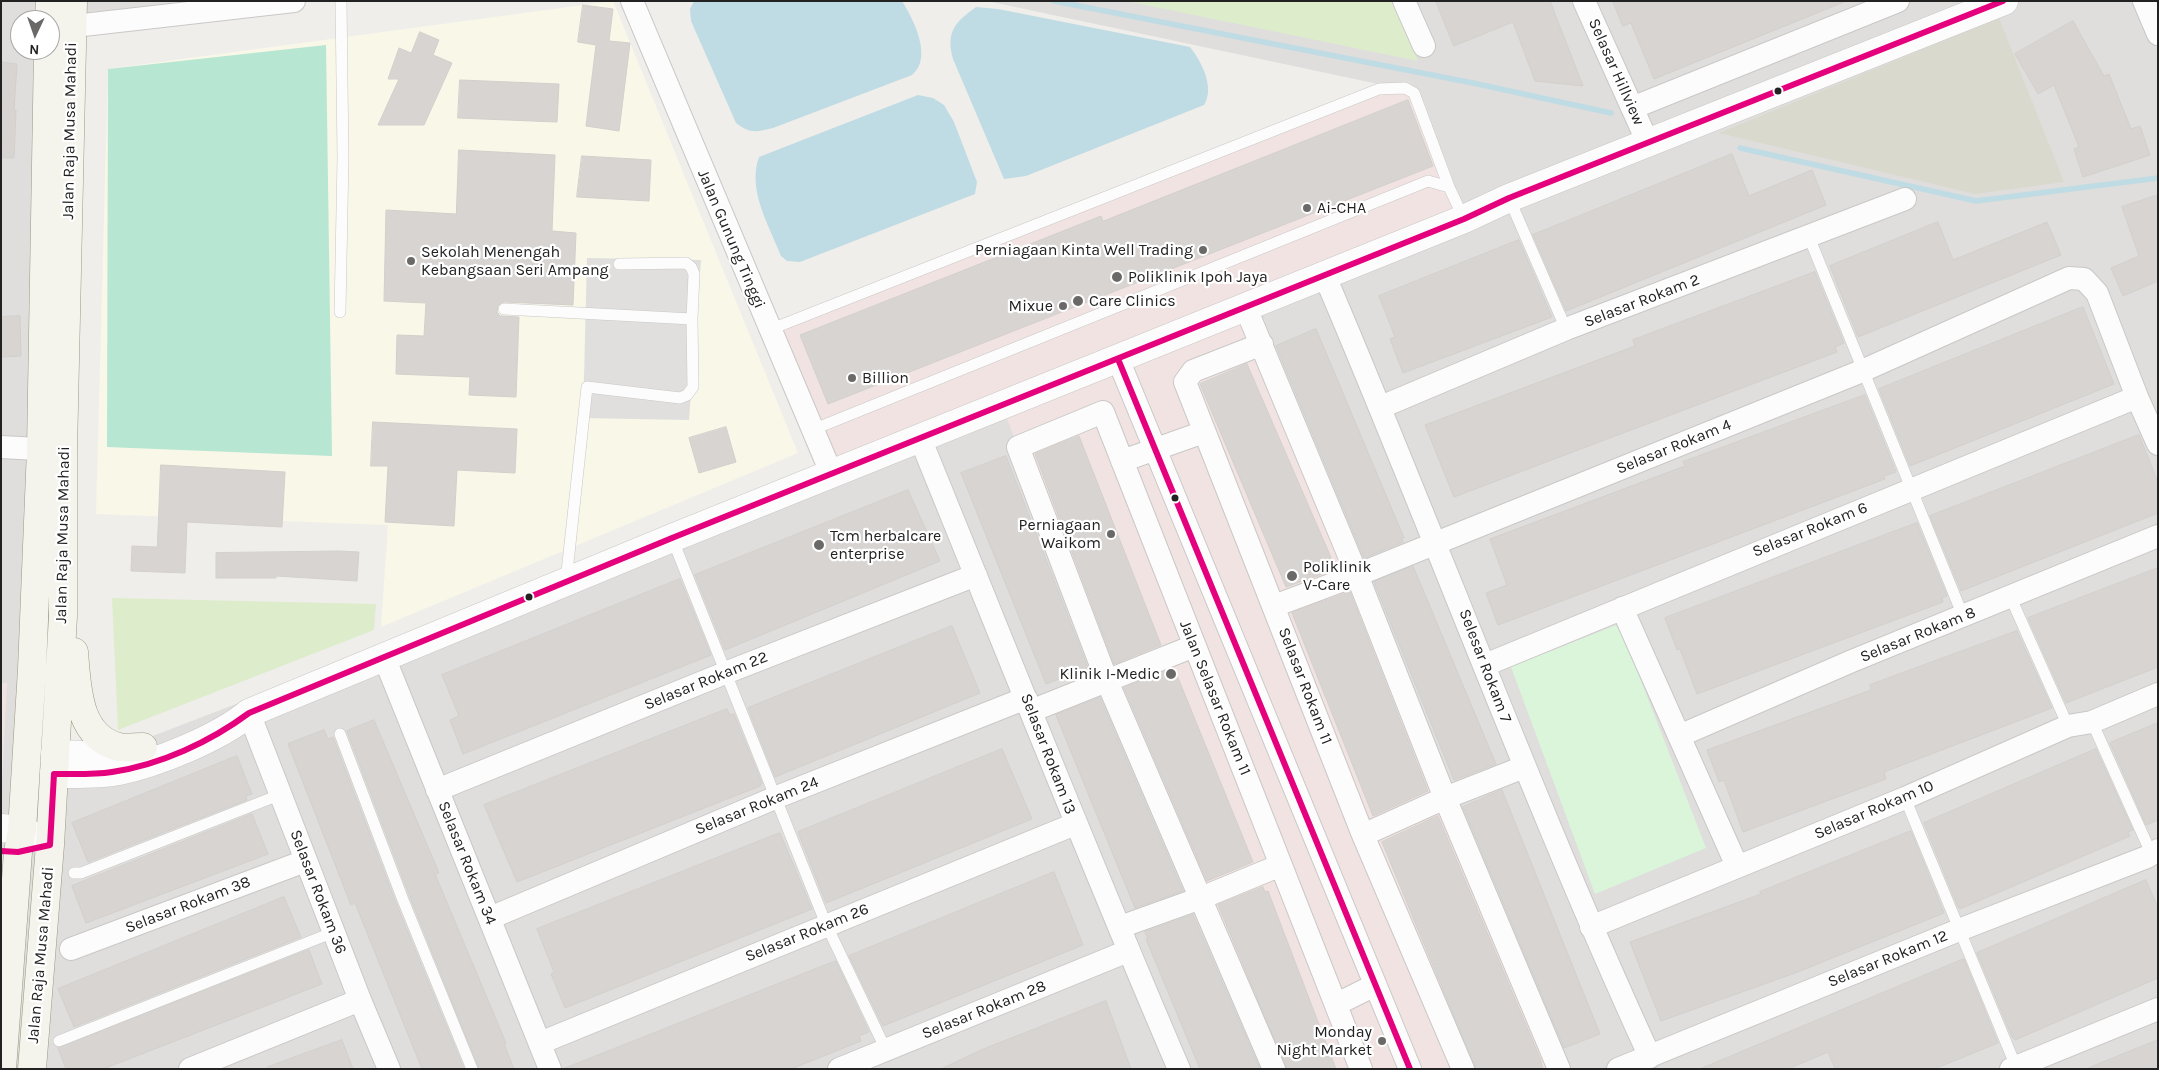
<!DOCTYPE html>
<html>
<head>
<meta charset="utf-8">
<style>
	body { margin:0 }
	#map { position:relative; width:2159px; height:1070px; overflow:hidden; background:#f0eeeb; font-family:Karla,sans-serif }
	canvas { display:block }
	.frame { position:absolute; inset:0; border:2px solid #222; pointer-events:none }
	.north { position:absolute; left:10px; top:10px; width:50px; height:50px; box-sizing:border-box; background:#fff; border:1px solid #a7a7a7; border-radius:50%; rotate:183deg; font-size:14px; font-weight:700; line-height:20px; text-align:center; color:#222 }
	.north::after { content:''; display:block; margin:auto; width:18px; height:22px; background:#6a6968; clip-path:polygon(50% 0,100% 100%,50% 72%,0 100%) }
</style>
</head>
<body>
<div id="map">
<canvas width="2159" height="1070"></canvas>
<div class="frame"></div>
<div class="north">N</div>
</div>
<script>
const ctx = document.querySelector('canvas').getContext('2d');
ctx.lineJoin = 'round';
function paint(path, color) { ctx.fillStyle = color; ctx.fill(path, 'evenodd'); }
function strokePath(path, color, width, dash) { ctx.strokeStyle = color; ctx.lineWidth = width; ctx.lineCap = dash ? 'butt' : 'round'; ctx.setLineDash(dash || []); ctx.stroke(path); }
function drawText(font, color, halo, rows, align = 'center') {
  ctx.font = font + ' Karla,sans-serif'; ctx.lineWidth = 4.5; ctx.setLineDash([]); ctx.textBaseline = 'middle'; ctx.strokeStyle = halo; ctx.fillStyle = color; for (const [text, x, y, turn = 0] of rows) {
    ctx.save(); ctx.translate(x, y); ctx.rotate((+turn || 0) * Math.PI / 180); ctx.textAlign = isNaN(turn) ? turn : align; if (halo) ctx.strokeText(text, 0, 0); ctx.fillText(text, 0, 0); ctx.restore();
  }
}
paint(new Path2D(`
	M1 1H306L72 28 59 671 33 669 19 843 50 845 54 774 831 475 1397 88 987 1H2158V1069H1ZM20 20H50V50H20Z`), '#dfdedc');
paint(new Path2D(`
	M1410 82 1461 220 1242 308 1558 1069H1271L1002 407 833 474 768 330Z
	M1 683H7L1 802Z`), '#f1e3e1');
paint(new Path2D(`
	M613 1 798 453 381 627 388 525 96 514 108 69Z`), '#f8f7e8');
paint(new Path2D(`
	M1999 18 2064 182 1975 194 1719 133Z`), '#d9d9cd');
paint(new Path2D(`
	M1126 1H1392L1418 61Z
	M112 598 376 604 374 630 118 730Z`), '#ddeccb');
paint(new Path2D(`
	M1619 624 1706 848 1595 894 1511 667Z`), '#daf5da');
paint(new Path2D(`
	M326 45 332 456 107 447 108 69Z`), '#b7e6d2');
paint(new Path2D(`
	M587 258 701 260 689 420 583 418Z`), '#e0dfde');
paint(new Path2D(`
	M694 1H902C914 20 933 58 912 75L773 128C756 132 750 134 736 123L691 21 690 9Z
	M976 7 998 9 1190 47C1202 62 1215 88 1204 105L1026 176 1004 179 953 59C946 32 954 23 976 7Z
	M918 95 933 98 944 105 954 122 977 182 975 194 800 262 787 261 781 256C769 225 747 190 759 157Z`), '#bfdbe3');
strokePath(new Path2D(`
	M1054 1 1473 83 1611 113
	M1740 148 1976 201 2158 178`), '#bfdbe3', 5.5);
const building = new Path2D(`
	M1436 1H1550L1583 86 1535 81 1513 22 1454 46Z
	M1613 1H1844V2L1654 79 1631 23 1623 26Z
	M583 5 613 9 609 41 630 43 619 131 586 126 596 45 578 42Z
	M2073 21 2104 76 2109 74 2131 129 2140 126 2150 155 2083 177 2074 149 2079 147 2054 85 2038 94 2015 54Z
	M420 32 439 40 433 55 452 63 424 125H378L399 79H388L399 48 411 53Z
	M1 62 17 64 14 110H16L14 158H1Z
	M460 80 559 84 557 122 458 118Z
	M1408 100 1433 166 828 404 800 335 1101 216 1103 221Z
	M459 150 555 155 552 231 576 233 573 305 504 302 498 305 497 312 500 316 519 317 516 397 469 395 470 377 396 374 397 335 424 336 426 303 384 301 386 210 456 214Z
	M1732 154 1749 196 1812 170 1826 205 1566 311 1533 235Z
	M582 156 651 160 649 201 577 197Z
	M2158 195V281L2123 296 2111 268 2139 256 2122 207Z
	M1938 222 1953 260 2047 222 2061 255 1858 337 1830 266Z
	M1519 240 1552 317 1403 373 1390 339 1395 337 1379 296Z
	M1815 272 1844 343 1835 347 1837 352 1454 497 1425 425 1635 346 1633 340Z
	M2083 307 2114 384 1910 466 1879 389Z
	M20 316 21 356 1 357V317Z
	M1316 329 1404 538 1402 539 1403 542 1364 558 1276 346Z
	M1247 364 1336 569 1286 587 1200 384Z
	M1865 395 1896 472 1884 476 1885 479 1498 625 1486 593 1507 585 1490 539 1685 466 1683 462Z
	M373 422 517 429 515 473 457 470 454 526 385 522 388 466H371Z
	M726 427 736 462 699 473 689 438Z
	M2139 435 2158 482V513L1961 591 1930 516Z
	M1079 436 1161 645 1114 664 1035 454Z
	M1006 456 1088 668 1046 684 961 473Z
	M161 465 285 472 282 527 187 522 185 573 131 571 132 546 157 547Z
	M908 490 940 561 725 650 695 575Z
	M1917 523 1947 596 1942 598 1943 602 1697 694 1680 649 1677 650 1665 618Z
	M340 551 359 552 357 581 276 576V578H216V553Z
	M1413 566 1496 764 1454 780 1374 582Z
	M2158 568V667L2066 703 2028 618Z
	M680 579 711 655 463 754 450 720 459 716 442 675Z
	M1350 592 1428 791 1373 816 1292 613Z
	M952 626 980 693 775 777 748 708Z
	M2017 631 2052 708 1884 772 1886 779 1743 832 1724 780 1719 782 1707 750 1871 690 1870 685Z
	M1174 668 1253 862 1207 881 1124 688Z
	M1100 698 1183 891 1135 908 1056 715Z
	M727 709 730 715 734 714 762 783 760 786 517 882 484 805Z
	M374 720 439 873 435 874 506 1043 504 1044 514 1069H479L410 897 347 731Z
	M2158 723V820L2146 825 2110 743Z
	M324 730 328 739 333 737 396 903 464 1069H422L355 903 351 905 288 744Z
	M1002 749 1032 819 826 903 798 832Z
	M2096 749 2133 830 2128 832 2130 836 1960 909 1958 907 1924 823Z
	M237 756 252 794 246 796 247 800 88 862 72 823Z
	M1502 790 1600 1034 1564 1048 1463 807Z
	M252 814 268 854 86 923 72 886Z
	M1438 816 1540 1058 1543 1069H1476L1414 920 1382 842Z
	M1911 831 1944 913 1795 973 1661 1021 1630 942 1761 894 1760 892Z
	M780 833 812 909 565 1008 551 974 554 972 537 929Z
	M1054 872 1083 945 883 1026 849 956Z
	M2146 880 2158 908V978L2015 1040 2012 1037 1977 953Z
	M1263 887 1265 892 1268 891 1336 1069H1287L1218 905Z
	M284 897 301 937 74 1027 58 989Z
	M1193 915 1260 1069H1200L1146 939H1148L1145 932Z
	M309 950 322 984 103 1069H66L58 1048Z
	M1964 959 1998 1043 1934 1069H1835L1828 1052 1788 1069H1700Z
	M836 961 869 1032 859 1036 861 1041 791 1069H563Z
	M1106 1001 1131 1069H941L981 1050Z
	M342 1040 353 1069H269L268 1067Z
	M2158 1040V1069H2089V1068Z`);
paint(building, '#d7d4d2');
strokePath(building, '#d3d0cc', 1);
const service = new Path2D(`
	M1509 198 1566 329
	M1809 237 1963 616
	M504 309 692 319
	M340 312 343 158 341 1
	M769 330 1379 89 1405 88 1414 93 1449 187
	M812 430 1428 181 1449 187 1464 219
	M672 538 826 924 886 1050
	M566 581 587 387 680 398 687 395 693 387 692 319 694 274 691 267 686 263 619 264
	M2010 596 2068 726
	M2092 722 2151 853
	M340 734 403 900 472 1069
	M1905 798 2017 1069
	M74 873H81L279 795
	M59 1041 334 932`);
const minor = new Path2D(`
	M632 1 832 475
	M1404 1 1424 46
	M1584 1 1648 143
	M2144 1 2158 34
	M57 28 294 1
	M1632 108 1898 1
	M1324 274C1435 534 1532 800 1650 1057
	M1245 306 1357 575 1445 798 1559 1069
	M1262 344 1193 371 1185 382 1363 835 1463 1069
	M1118 359 1410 1069
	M1381 407 1566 329 1905 199
	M920 438C1006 649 1089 860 1179 1069
	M1 447 57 450
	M1122 461 1204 432
	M1274 606 1357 575 1862 371 2069 278 2084 279 2097 293 2137 397 2158 444
	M1622 608 1737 866
	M384 657 550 1069
	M1485 665 2137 397
	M1031 711 1194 646
	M249 713 360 1000 389 1069
	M1679 736 1852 661 2158 536
	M437 790 725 673 976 575
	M1363 835 1445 798 1524 767
	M490 918 777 797 1026 698
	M1120 927 1201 898 1281 865
	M1591 927 1905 798 2068 726 2092 722 2158 694
	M71 949 305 861
	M1337 1004 1375 985
	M540 1043 1075 824
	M190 1069 360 1000
	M839 1069 1128 951
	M1274 1069 1107 681 1018 447 1103 412 1361 1069
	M1618 1069 1959 930 2147 857 2158 850
	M2011 1069 2158 1009`);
const tertiary = new Path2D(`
	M55 754 86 755 120 753
	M54 774C75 774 98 775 119 771 157 763 219 738 249 713L672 538 1464 219 1509 198 2004 1
	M1 828 22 830 42 840`);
const secondary = new Path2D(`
	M49 20 50 1
	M74 652C77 686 77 737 119 747 126 748 135 747 143 747
	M2 1069 18 852 22 830 32 669 41 449 48 50
	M32 1069 50 845 63 616V451L73 1`);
strokePath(service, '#c9c8c7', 12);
strokePath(minor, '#c9c8c7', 24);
strokePath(tertiary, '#c9c8c7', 29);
strokePath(secondary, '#999a82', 29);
strokePath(service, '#fdfcfc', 11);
strokePath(minor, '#fdfcfc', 22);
strokePath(tertiary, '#fdfcfc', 28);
strokePath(secondary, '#f4f4ed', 28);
strokePath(new Path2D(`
	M1118 359 1410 1069
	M1 851 18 852 50 845 54 774C73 774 93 775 112 772 160 765 210 742 249 713L672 538 1464 219 1509 198 2003 1`), '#e5007d', 6);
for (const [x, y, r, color] of [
	[1778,91,4.5,"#222"],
	[1307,208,5,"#6a6968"],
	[1203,250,5,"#6a6968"],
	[411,261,5,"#6a6968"],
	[1117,277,6,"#6a6968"],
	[1078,301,6,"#6a6968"],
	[1063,306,5,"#6a6968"],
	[852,378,5,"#6a6968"],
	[1175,498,4.5,"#222"],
	[1111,534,5,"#6a6968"],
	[819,545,6,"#6a6968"],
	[1292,576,6,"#6a6968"],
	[529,597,4.5,"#222"],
	[1171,674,6,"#6a6968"],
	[1382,1041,5,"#6a6968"]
]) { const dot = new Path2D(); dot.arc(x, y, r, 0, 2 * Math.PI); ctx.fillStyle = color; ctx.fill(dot); strokePath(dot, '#fff', 2); }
drawText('16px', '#222', '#fff', [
	["Selasar Hillview",1616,72,66],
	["Jalan Raja Musa Mahadi",70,131,-89],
	["Jalan Gunung Tinggi",731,239,67],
	["Selasar Rokam 2",1642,301,-21],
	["Selasar Rokam 4",1674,447,-22],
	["Selasar Rokam 6",1810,530,-22],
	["Jalan Raja Musa Mahadi",63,535,-89],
	["Selasar Rokam 8",1918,635,-22],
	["Selesar Rokam 7",1485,666,69],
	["Selasar Rokam 22",706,681,-22],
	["Selasar Rokam 11",1305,686,69],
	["Jalan Selasar Rokam 11",1215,698,68],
	["Selasar Rokam 13",1048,754,69],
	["Selasar Rokam 24",757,806,-22],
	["Selasar Rokam 10",1874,810,-23],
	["Selasar Rokam 34",467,863,68],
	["Selasar Rokam 36",318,892,69],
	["Selasar Rokam 38",188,905,-21],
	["Selasar Rokam 26",807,933,-22],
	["Jalan Raja Musa Mahadi",41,955,-85],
	["Selasar Rokam 12",1888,959,-22],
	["Selasar Rokam 28",984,1010,-22]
]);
drawText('16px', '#222', '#fff', [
	["Ai-CHA",1317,208],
	["Perniagaan Kinta Well Trading",1193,250,"right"],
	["Sekolah Menengah",421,252],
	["Kebangsaan Seri Ampang",421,270],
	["Poliklinik Ipoh Jaya",1128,277],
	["Care Clinics",1089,301],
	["Mixue",1053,306,"right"],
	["Billion",862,378],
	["Perniagaan",1101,525,"right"],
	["Waikom",1101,543,"right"],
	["Tcm herbalcare",830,536],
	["enterprise",830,554],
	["Poliklinik",1303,567],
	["V-Care",1303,585],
	["Klinik I-Medic",1160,674,"right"],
	["Monday",1372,1032,"right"],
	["Night Market",1372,1050,"right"]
], 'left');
</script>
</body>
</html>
